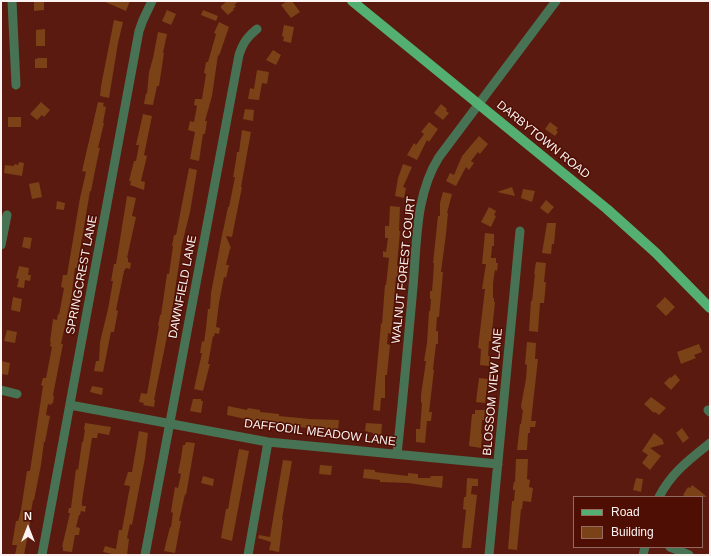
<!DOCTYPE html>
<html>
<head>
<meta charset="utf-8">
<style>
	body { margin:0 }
	#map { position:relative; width:711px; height:556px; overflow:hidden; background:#5b1a0f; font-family:Arial,sans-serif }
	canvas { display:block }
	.frame { position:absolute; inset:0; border:2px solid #fbf3f1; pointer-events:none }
	.legend { position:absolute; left:573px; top:496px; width:130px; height:52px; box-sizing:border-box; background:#4f0e04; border:1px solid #946a63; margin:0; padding:5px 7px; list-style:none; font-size:12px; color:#fbf3f1 }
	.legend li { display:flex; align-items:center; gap:8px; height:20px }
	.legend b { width:20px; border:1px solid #946a63 }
	.north { position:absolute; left:8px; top:508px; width:40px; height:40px; -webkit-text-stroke:3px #4f0e04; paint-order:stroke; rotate:0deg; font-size:11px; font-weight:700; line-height:16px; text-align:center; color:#fbf3f1 }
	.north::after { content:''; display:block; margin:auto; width:14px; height:18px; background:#fbf3f1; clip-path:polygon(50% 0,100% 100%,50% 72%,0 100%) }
</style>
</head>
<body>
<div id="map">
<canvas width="711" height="556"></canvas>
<div class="frame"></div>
<ul class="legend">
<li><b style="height:5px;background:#54af72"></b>Road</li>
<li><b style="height:11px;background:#7b4117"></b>Building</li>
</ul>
<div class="north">N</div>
</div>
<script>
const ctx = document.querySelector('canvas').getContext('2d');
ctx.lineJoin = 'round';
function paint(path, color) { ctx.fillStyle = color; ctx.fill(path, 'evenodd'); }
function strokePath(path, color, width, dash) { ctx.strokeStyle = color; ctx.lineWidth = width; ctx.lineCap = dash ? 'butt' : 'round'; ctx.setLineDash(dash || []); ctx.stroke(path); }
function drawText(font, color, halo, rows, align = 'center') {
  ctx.font = font + ' Arial,sans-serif'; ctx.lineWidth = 3; ctx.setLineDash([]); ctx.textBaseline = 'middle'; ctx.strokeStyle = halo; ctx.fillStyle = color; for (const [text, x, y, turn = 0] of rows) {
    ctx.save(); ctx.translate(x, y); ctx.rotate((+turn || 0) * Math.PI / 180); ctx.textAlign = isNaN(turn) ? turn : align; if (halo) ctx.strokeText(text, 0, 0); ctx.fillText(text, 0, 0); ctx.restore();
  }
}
paint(new Path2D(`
	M34 1H44V10L34 11Z
	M103 1H130L126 11Z
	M227 1H239L234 5 236 6 233 9 234 10 228 15 221 8V6Z
	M287 1H292L300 12 291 18 281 5Z
	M167 10 176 14 171 25 162 21Z
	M203 10 218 16 216 21 201 15Z
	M114 20 123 22 118 43 109 98 100 96 101 86Z
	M219 22 229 27 219 56 218 55 212 96 205 121H207L205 134H203L199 161 190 159 195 132 188 130 190 121 194 122 197 106 194 105 195 99H202L206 74 204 73 206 62H208L216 34 214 33Z
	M284 25 294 27 291 43 283 41 284 37 282 36Z
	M45 29V46H36V30Z
	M158 32 167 34 163 53H164L159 86H157L153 105 144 104 146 93 147 94 149 72 153 58Z
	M273 50 281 55 276 65 266 60Z
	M37 58H47V68H35V59H37Z
	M257 70 269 72 267 84 262 83 259 100 248 99 250 88 254 89Z
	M41 102 50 110 44 117 42 115 37 120 30 114Z
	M98 102 104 103 103 106 106 107 103 123H104L98 148H100L97 161 91 191H90L77 268H75L70 307H69L61 344H63L53 395 54 396 53 403H52L51 405 48 404 46 415 50 416 45 442H44L41 465 34 500H33L31 512H32L24 555H15L17 545H12L16 521H18L21 510 27 471H30L34 445 43 386 41 385 43 378H46L52 347 50 346 51 342H50L53 319 57 320 58 314 59 315 64 288 61 287 63 275H67L80 198 86 172 82 171Z
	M441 104 447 109 446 111 449 113 443 120 434 113Z
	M245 109 254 110 253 121 243 119Z
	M143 114 152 116 144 155 147 156 141 181 145 182 144 190 130 185 131 181H129L134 161H136L139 145H136Z
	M8 117H21V127H8Z
	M429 122 438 129 429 142 427 140 417 160 407 155 414 143 416 145 424 134 421 132Z
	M550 122 558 128 556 130 558 132 555 136 545 129Z
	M242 130 251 132 241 187H242L232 237 226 236 231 248 230 249 226 265H229L226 278 224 277 219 303 216 327 220 328 219 334 215 333 214 337 213 336 208 364H210L203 391 194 389 202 353H200L202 341 204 342 206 328 208 309H210L211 293 223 230V231L228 207H229L235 177H233L236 160 237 152H239Z
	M479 136 488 144 480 154 478 152 471 161 474 163 469 170 466 167 456 186 446 181 450 173 454 175 462 156Z
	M19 162 24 163 22 176 4 173 5 165 14 166V164L18 165Z
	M403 164 412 167 403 187 406 188 404 198 395 196 398 178Z
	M189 168 197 170 190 212 182 244 171 317 154 400H155L154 407 143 405 144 403 139 402 141 393 147 394 159 326H158L160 315H161L167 274H169L173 246H172L174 235H176Z
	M39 182 42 197 32 199 29 184Z
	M512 187 515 196 497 192Z
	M523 189 535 191 532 202 521 198Z
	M443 192 452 194 447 213H448L446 234 441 272H443L442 284 439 317H437L436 331H438V344H436L433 370H434L429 412H432L431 421H427L425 443 416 442V429H420L422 403 421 402V395L426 361H424L427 343 429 311H430L431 299H430V291H432L433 279 434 263H433L438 216H440V203Z
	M127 196 136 198 132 216 136 217 127 258H128V262L131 263 130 269 126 268 124 271 116 310 118 311 114 332H111L103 372 94 371 96 361H99L100 342 108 309 113 281H111L114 264H116Z
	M546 200 554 207 548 214 540 208Z
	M57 201 65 203 64 210 56 209Z
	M390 206 400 207 399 231H400L397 266H399L398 277H396L391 334 388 333 387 344 390 345 387 375H385V398H381L380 411 373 410 380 335 381 323 382 324 385 285H386L389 258 383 257V251L386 252 388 238H385V226H389Z
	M489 207 496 211 494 215 496 216 491 227 481 222Z
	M547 223H556L554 244H552L551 254 542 253Z
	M485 233 494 234V246H492L491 258H496V263H498L497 271 495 270 493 283V298H494V302H495L491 341H489L488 356H490L489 366 480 365 481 349 478 348 485 289H482L486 264H482Z
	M24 237 32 238 30 249 22 247Z
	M536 262 546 263 544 282H546L544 303H540L538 332 529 331 531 301H532L535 274H534Z
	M19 266 29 268 28 275H31L30 281 25 280 24 288 17 287 19 279 16 278Z
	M13 297 22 299 20 312 11 310Z
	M665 297 675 307 666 316 656 306Z
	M7 330 17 332 15 343 4 341Z
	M527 342 536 343 535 359H538L531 421H536L535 427H530V433H528L527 450H517L520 424H521L523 410H522L521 406 526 379 527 365 525 364Z
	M699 344 702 352 694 355 696 358 681 364 677 352Z
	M1 361 10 363 8 375 1 374Z
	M675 374 680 380 671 390 664 383 670 377 671 378Z
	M479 378 488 379 485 403 476 402Z
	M92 386 103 388 102 395 90 392Z
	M651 397 666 408 659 415 655 412 654 413 644 404Z
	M193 399H201V401H203L201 413 190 411Z
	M228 406 247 410 248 408 260 410V412L279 414V416L310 419 339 420 338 431 268 424 227 415Z
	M475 410H485L484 420H482L481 434H482L481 448 469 446 472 414H475Z
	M85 423 111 427 109 435 98 433 97 438H92L82 501V506H86L85 512 81 511 80 515H79L76 527 80 528 79 535H75L72 552 63 551V547H62L70 513H68L69 508H71L76 469 78 470 82 442H83L85 430H84Z
	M366 423 382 424 381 435 373 434V433L365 431Z
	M682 428 689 438 683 443 676 433Z
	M139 431 148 433 145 458 132 525 130 524 127 538 129 539 127 555H116L103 552 105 546 116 549 119 530H122L130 486 124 485 128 472H132Z
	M654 433 662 439 664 444 650 448 661 456 650 470 642 463 648 455 642 451Z
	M186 442 195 443 186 495 185 494 179 521H181L175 553 164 551 170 527H171L173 513 171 512 172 505 175 487 178 488 181 474 178 473 181 458 183 445H185Z
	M239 449 249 451 232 541 221 538 226 509H228Z
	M516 459H528L527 479 530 480 529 487 533 488 531 502 523 501 522 509H521L517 550 508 549 512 501H514L515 490H513V487L514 482H515Z
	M283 460 292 461 282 519 283 520 279 552 269 550 271 542 258 538 259 535 270 537Z
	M320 465 332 466 331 475 319 474Z
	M364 469 375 470V472L408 476V473L418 474V478H430L431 476H443L442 488 408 483 380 482V480L363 478Z
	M203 476 214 479 213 486 201 483Z
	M467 478 478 479V486H472L471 494 477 495 471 548H462L466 510 463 509 464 497H466Z
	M636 478 643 479 641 492 633 490Z
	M692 485 700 491 707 497H686L683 495 688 487 690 488Z`), '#7b4117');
strokePath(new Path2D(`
	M12 1 16 85
	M1 245 7 215
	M1 390 17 394
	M70 405 268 442 498 464
	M708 410 710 412
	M397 454C403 399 408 343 413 287 417 243 415 195 439 157L556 1
	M659 497C671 473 690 459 710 443
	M670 547 689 555
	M42 555 139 31 143 20 152 1
	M145 555 239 55C243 43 247 37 257 29
	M248 555 268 442
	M489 555 520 231
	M643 555 645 547`), '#487254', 9);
strokePath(new Path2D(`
	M352 1 607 209 656 253 710 308`), '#54af72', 10);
drawText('12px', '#fbf3f1', '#4f0e04', [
	["DARBYTOWN ROAD",543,140,39],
	["WALNUT FOREST COURT",404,270,-84],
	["SPRINGCREST LANE",82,275,-79],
	["DAWNFIELD LANE",183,287,-79],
	["BLOSSOM VIEW LANE",493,392,-85],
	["DAFFODIL MEADOW LANE",320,433,7]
]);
</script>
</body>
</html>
